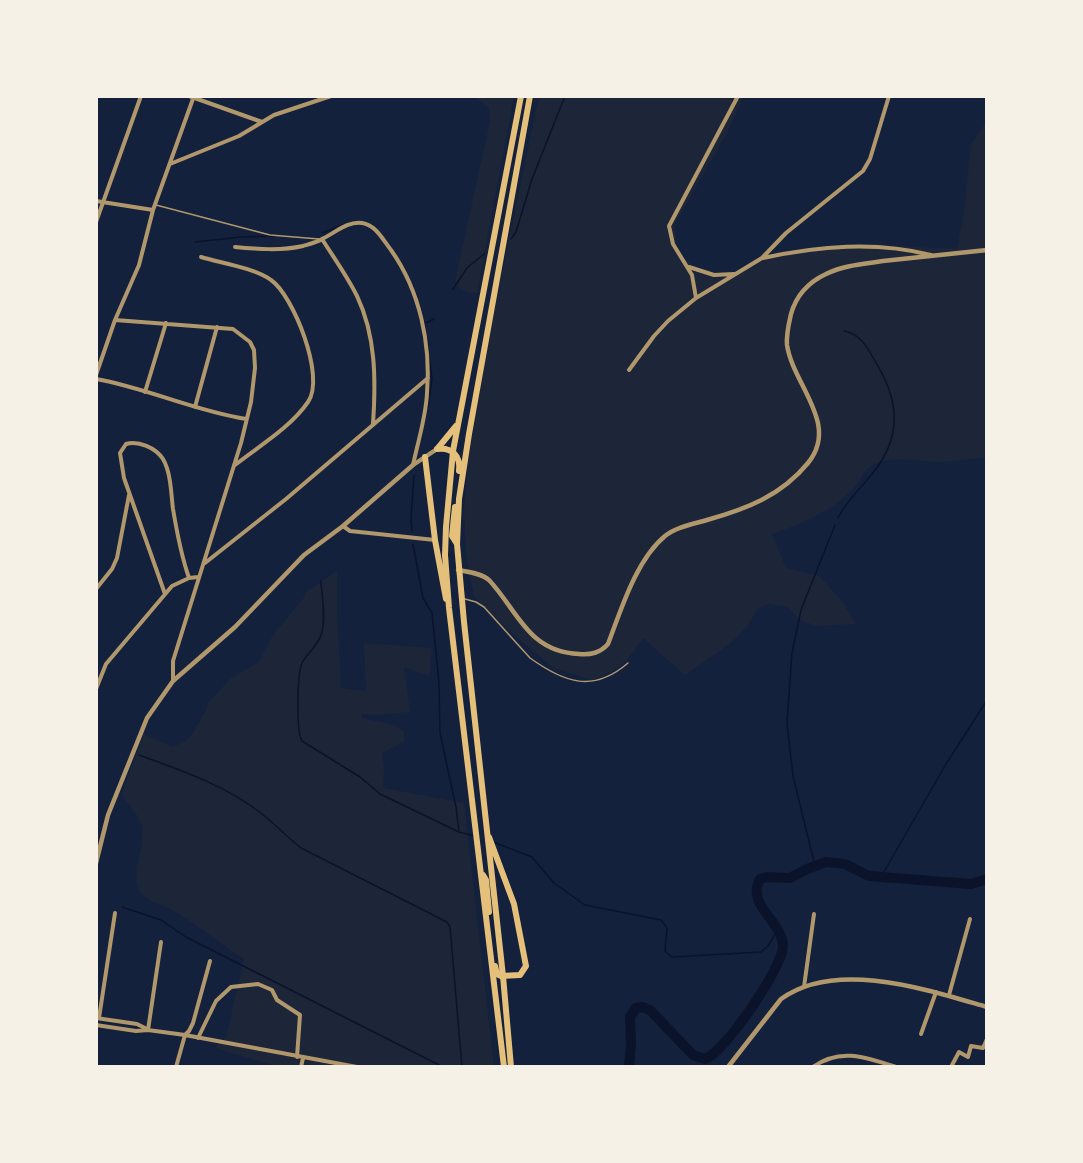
<!DOCTYPE html>
<html>
<head>
<meta charset="utf-8">
<style>
	body { margin:0 }
	#map { position:relative; width:1083px; height:1163px; overflow:hidden; background:#14213d; font-family:"IBM Plex Sans",sans-serif }
	canvas { display:block }
	.frame { position:absolute; inset:0; border:98px solid #f6f1e7; pointer-events:none }
</style>
</head>
<body>
<div id="map">
<canvas width="1083" height="1163"></canvas>
<div class="frame"></div>
</div>
<script>
const ctx = document.querySelector('canvas').getContext('2d');
ctx.lineJoin = 'round';
function paint(path, color) { ctx.fillStyle = color; ctx.fill(path, 'evenodd'); }
function strokePath(path, color, width, dash) { ctx.strokeStyle = color; ctx.lineWidth = width; ctx.lineCap = dash ? 'butt' : 'round'; ctx.setLineDash(dash || []); ctx.stroke(path); }
paint(new Path2D(`
	M473 96H514L477 293C467 293 459 290 455 281L490 121 489 107Z
	M539 96H744L727 133 674 225 678 249 684 258 692 265 708 272 720 274 738 271 775 254 796 250 838 247 897 246 957 249 964 212 971 145 987 121V458C971 458 956 461 941 462 920 462 897 455 877 463 859 471 864 479 852 490 830 512 802 524 772 534L786 568 819 576 843 602 855 624 815 626 799 619 788 607 769 604 757 609C743 641 712 655 685 675L643 638C626 663 621 669 592 680L552 667 506 628 474 596 466 554 464 509 468 461 496 303Z
	M337 571V612L341 688 366 691 364 643 431 648 430 676 404 667 410 712 377 715 362 714 361 718 394 725 404 731V742L382 753 384 769 383 788 464 803 494 1067H279L215 1048 226 1037 244 959C220 943 197 924 172 910 160 903 143 901 138 888 132 868 145 848 142 828 140 813 127 806 122 793L144 734 173 747 190 738 205 712 209 702 230 679 259 662 273 635 303 599 306 592Z`), '#1d2539');
strokePath(new Path2D(`
	M322 233 343 225
	M511 239 516 232 532 179 565 96
	M195 242 241 237 275 236
	M404 267 408 276
	M413 286 417 298
	M453 289 467 268 484 254
	M420 306 425 327
	M426 323 434 319
	M427 338 432 379 428 407
	M838 518C846 501 861 488 872 474 901 439 900 404 878 366 869 351 862 334 844 331
	M412 531 411 519 414 475
	M413 544 423 598 432 613 439 683 440 733 456 807 459 832
	M321 581C322 598 326 616 322 632 319 645 308 652 302 663 297 675 296 731 302 741L360 777 380 794 459 832 474 836
	M139 755C181 770 227 786 262 814 276 825 287 837 301 848L447 922 450 927 462 1067
	M493 842 532 857 554 883 585 905 661 920 667 928 665 951 672 957 761 952 768 946 777 931
	M815 866 793 776 787 723 792 653 801 610 835 525
	M881 877 946 764 987 700
	M122 907 161 920 186 937 443 1067`), '#0b132b', 1.5);
strokePath(new Path2D(`
	M629 1067 631 1044 630 1017 636 1008 642 1007 650 1010 693 1055 705 1059C725 1052 783 967 783 946 783 922 745 904 760 879L767 877 790 878 807 869 826 862 845 864 869 876 971 884 987 879`), '#0b132b', 10);
strokePath(new Path2D(`
	M156 205 270 235 319 239
	M465 599 476 602 484 607 530 658C565 683 593 693 628 663`), '#b1986c', 1.5);
strokePath(new Path2D(`
	M189 96 262 122
	M170 164 239 136 274 115 331 96
	M96 201 153 210
	M96 222 141 96
	M322 239C334 258 347 276 357 296 376 336 376 380 373 424
	M235 247C257 249 281 251 303 246 310 244 318 242 324 238 336 232 348 221 362 223 376 225 383 240 391 250 420 291 431 344 427 393 426 417 418 441 413 465
	M201 257C221 263 255 268 271 280 293 295 326 377 308 402 290 428 259 446 235 465
	M763 258C819 246 875 241 931 255
	M689 267 714 275 734 274
	M696 298 692 275 673 244 669 226 738 96
	M115 320 233 329 250 342 254 350 255 368 251 402 241 443 173 661V681
	M629 370 654 336 668 321 696 298 762 258 786 233 863 171 870 159 889 96
	M96 375 115 320 139 265 153 210 194 96
	M96 379C147 388 195 411 246 419
	M145 392 166 323
	M195 407 217 327
	M343 526 350 531 435 540
	M205 563 286 499 428 378
	M96 589 112 569 117 558 129 495
	M165 594 124 478 120 453 126 444C138 440 156 448 163 459 171 473 171 493 173 509 177 533 181 555 189 578
	M96 689 106 664 172 586 189 578 198 577
	M804 987 814 914
	M949 995 970 919
	M96 1018 137 1024 147 1029
	M99 1018 115 913
	M96 1025 136 1031 148 1030 185 1035 357 1067
	M148 1030 161 942
	M921 1034 936 992
	M198 1038 216 1001 231 987 258 984 272 990 277 1000 300 1015 297 1057
	M176 1067 185 1035 189 1031 193 1023 210 961
	M301 1067 303 1058
	M813 1067C841 1047 867 1058 896 1067
	M951 1067 959 1052 968 1057 971 1046 983 1048 987 1039`), '#b1986c', 4);
strokePath(new Path2D(`
	M458 570C468 572 481 573 489 580 518 611 528 652 579 654 591 655 600 653 608 644 621 610 636 560 665 536 676 527 693 524 707 520 746 509 781 496 808 463 840 424 793 385 787 345 786 335 789 323 791 314 796 296 809 282 826 274 844 265 864 264 883 261 918 257 952 254 987 250
	M96 863 108 815 147 718 173 681 235 627 304 555 343 526 413 465 437 449
	M728 1067 781 999C836 959 928 990 987 1007`), '#b1986c', 4.5);
strokePath(new Path2D(`
	M438 448 456 426
	M437 449C452 447 461 456 459 471
	M425 457 435 540 446 599
	M455 507 452 536 457 544
	M489 837 514 904 526 966 520 975 501 976 497 974 495 966
	M483 875 486 880 489 912
	M504 1067 449 608 445 555 446 527 453 451 521 96
	M511 1067 503 976 464 622 457 544 459 499 469 434 530 96`), '#e5c07b', 6);
</script>
</body>
</html>
